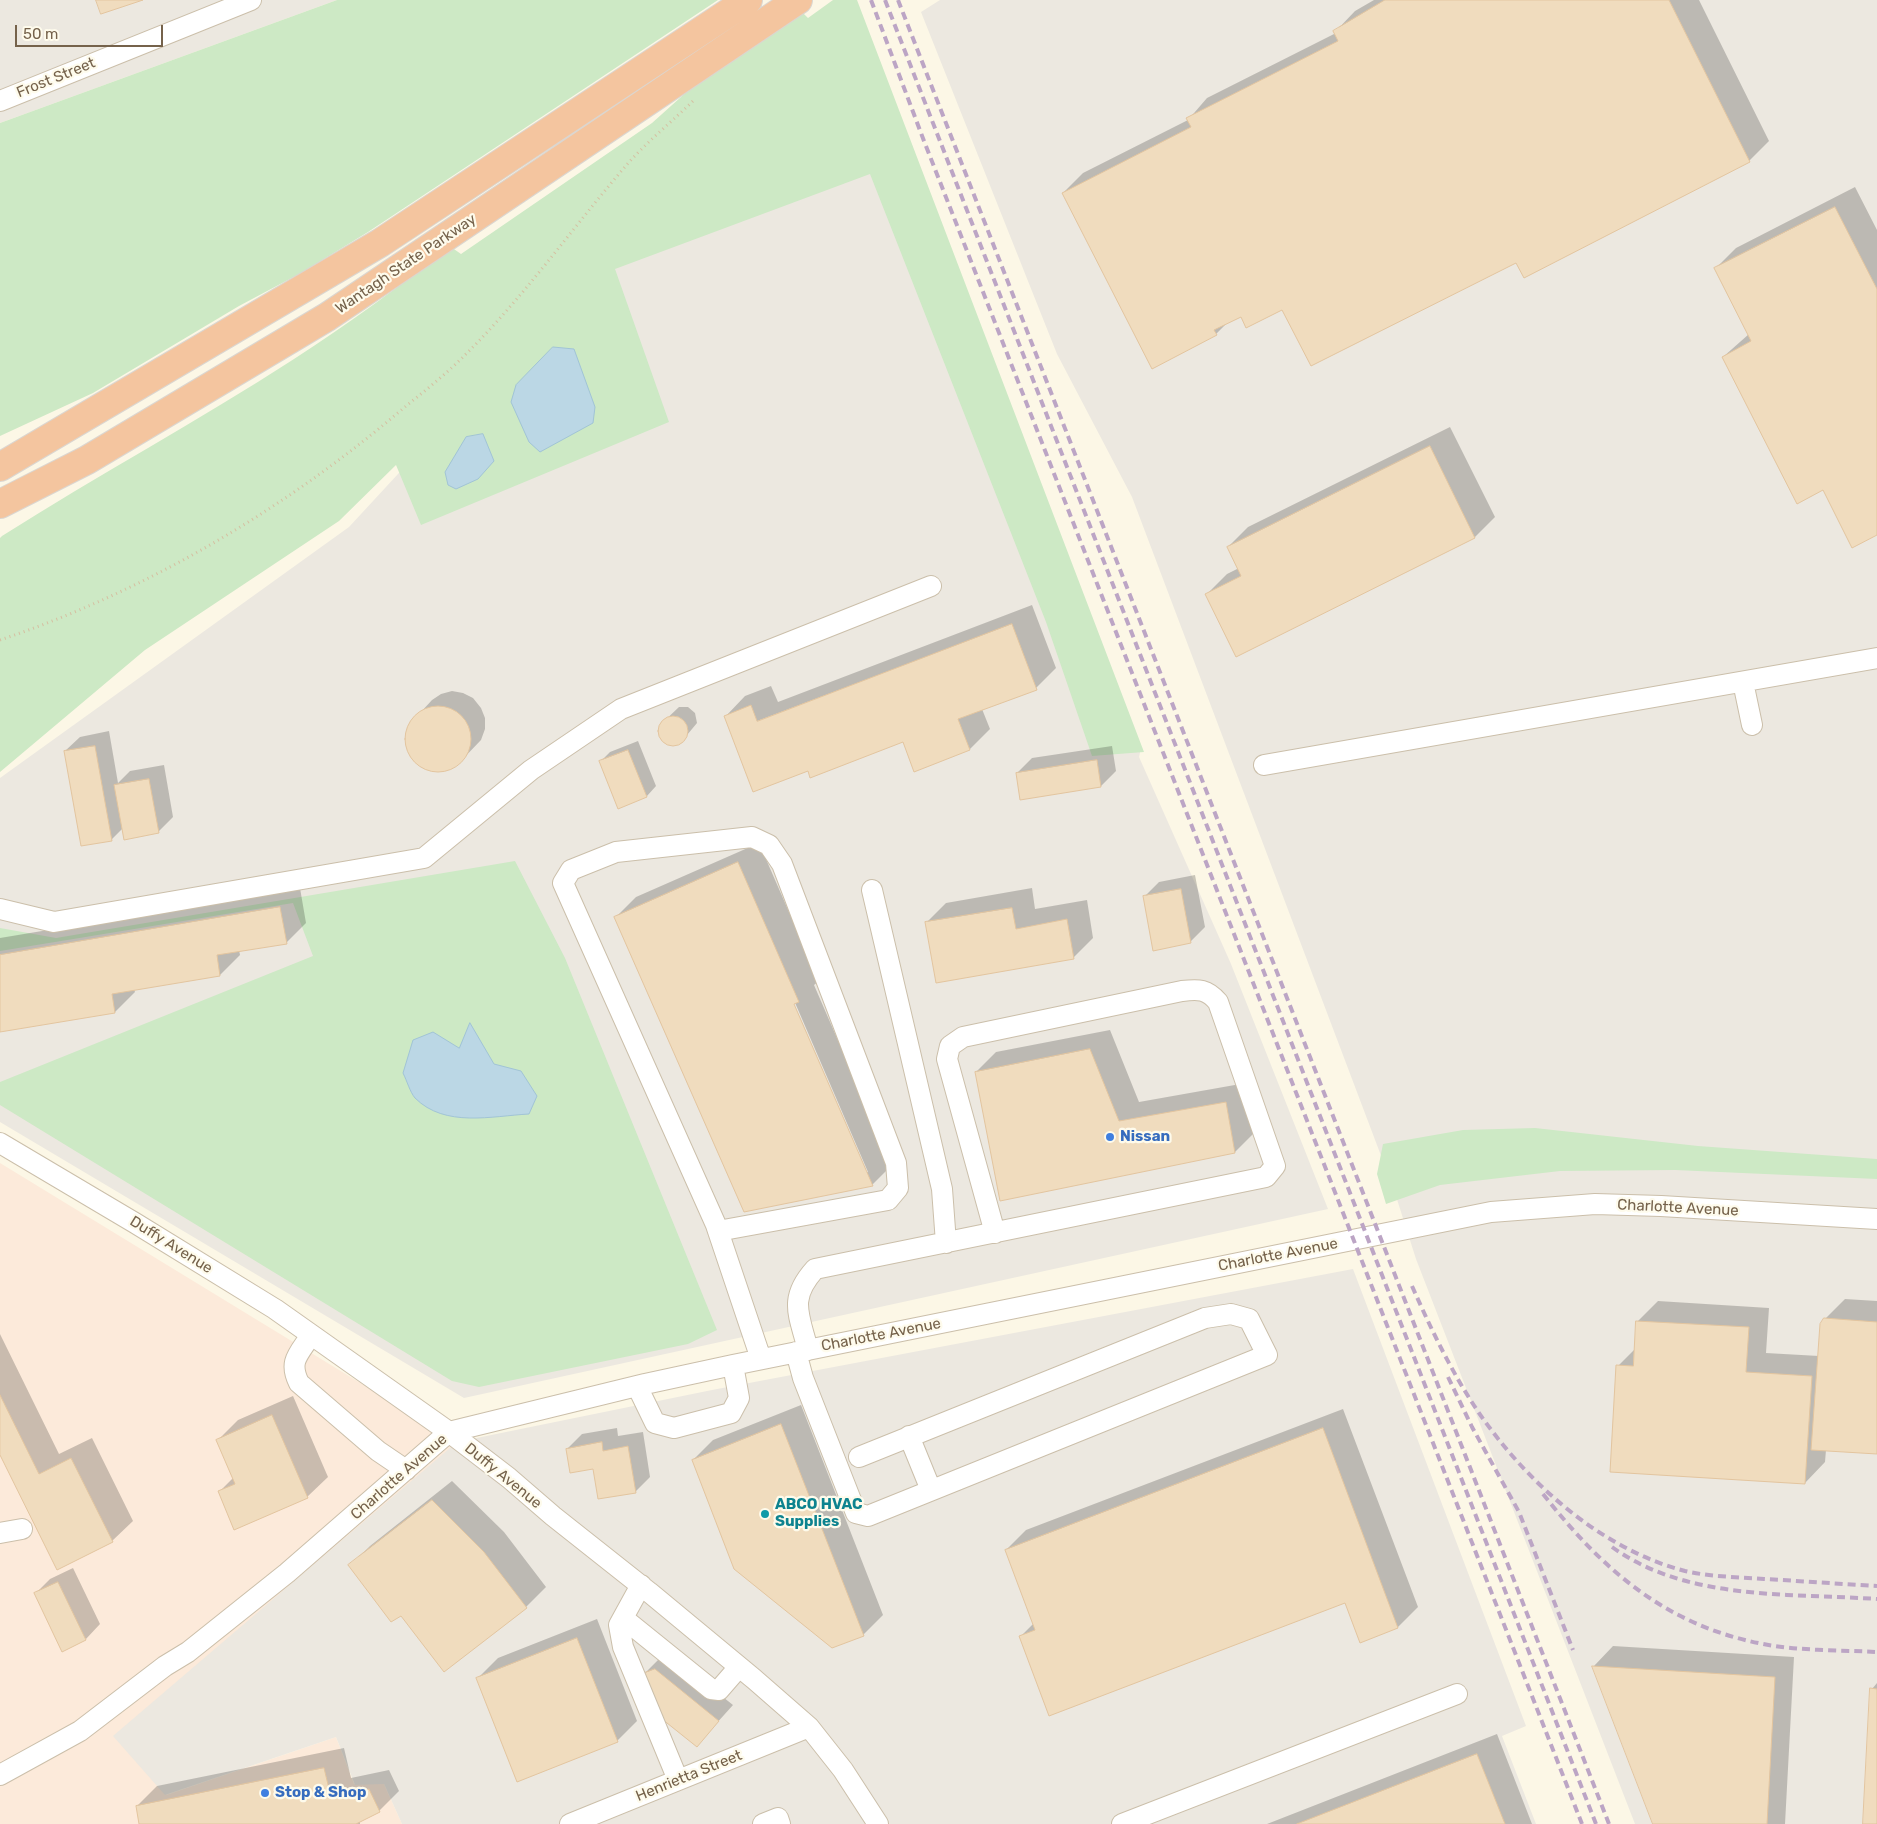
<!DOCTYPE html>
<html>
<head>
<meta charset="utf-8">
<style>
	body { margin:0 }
	#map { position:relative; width:1877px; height:1824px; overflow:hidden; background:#fcf7e6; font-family:Rubik,sans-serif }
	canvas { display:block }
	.scale { position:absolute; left:15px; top:25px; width:148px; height:22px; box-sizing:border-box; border:2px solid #75624b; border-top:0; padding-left:6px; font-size:15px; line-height:18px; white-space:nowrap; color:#75624b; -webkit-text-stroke:4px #fefbec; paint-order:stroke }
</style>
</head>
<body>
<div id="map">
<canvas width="1877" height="1824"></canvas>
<div class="scale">50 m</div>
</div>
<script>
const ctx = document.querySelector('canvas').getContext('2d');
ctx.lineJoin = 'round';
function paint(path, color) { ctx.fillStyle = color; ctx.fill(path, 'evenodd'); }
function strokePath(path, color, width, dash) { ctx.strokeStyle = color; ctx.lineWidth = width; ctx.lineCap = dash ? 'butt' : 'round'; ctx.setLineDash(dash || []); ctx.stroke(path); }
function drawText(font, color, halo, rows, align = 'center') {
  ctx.font = font + ' Rubik,sans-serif'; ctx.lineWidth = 4.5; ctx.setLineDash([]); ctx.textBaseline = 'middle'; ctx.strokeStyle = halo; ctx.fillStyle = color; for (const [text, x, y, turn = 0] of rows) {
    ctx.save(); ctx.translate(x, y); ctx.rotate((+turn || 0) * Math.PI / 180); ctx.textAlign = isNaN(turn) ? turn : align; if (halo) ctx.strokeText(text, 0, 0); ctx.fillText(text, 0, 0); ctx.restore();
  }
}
paint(new Path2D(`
	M0 1163 457 1442 166 1795 336 1737 354 1784H384L402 1824H0Z`), '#fceada');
paint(new Path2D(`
	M0 0H337L0 123Z
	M836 0 1141 748 1139 757 1231 964 1328 1209 464 1398 0 1122V778L349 527Z
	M940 0H1877V1824H1635L1416 1259 1394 1190 1132 497 1057 354 921 12Z
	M1353 1269 1526 1726 1502 1736 1536 1824H402L384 1784 355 1785 336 1737 165 1795 113 1736 457 1442 712 1390Z`), '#ece8e0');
paint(new Path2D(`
	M337 0H718L368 232 301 273 239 306 93 393 0 436V123Z
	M833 0H857L1144 752 1092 756 1046 622 870 174 615 269 669 422 421 525 396 465 339 521 145 650 0 772V538L2 536C98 475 198 421 294 359 348 324 400 286 451 247L461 254 652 123 691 88 803 13 808 18Z
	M515 861 565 958 717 1330 688 1344 479 1387 452 1381 0 1105V1082L313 956 293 903 0 951V928L56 938Z
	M1535 1128 1698 1146 1877 1159V1179L1675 1170 1560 1171 1440 1185 1386 1204 1377 1174 1383 1144 1463 1130Z`), '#cde9c5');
const water = new Path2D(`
	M553 347 574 349 595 407 593 423 540 452 529 442 511 402 516 385Z
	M483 434 494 461 478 479 456 489 448 485 445 472 466 437Z
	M470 1023 494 1064 521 1071 537 1096 529 1114C492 1116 445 1128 415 1098 410 1092 407 1081 403 1073L413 1040 433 1032 459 1048Z`);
paint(water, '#bbd7e5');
strokePath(water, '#a1c4d6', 1);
paint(new Path2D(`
	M1374 0H1699L1769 141 1749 161 1517 262 1241 316 1228 322 1216 334 1063 193 1083 173 1188 120 1207 98 1336 33 1335 32 1355 11Z
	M1855 187 1877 230V534L1824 489 1723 357 1749 334 1716 268 1736 248Z
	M1450 427 1495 517 1475 537 1237 655 1207 594 1227 574 1239 568 1228 547 1248 527Z
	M1032 605 1056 668 1036 688 982 709 990 729 970 749 904 741 809 770 725 717 745 696 771 686 778 702Z
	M452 691 463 693 473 698 481 708 485 718V729L481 740 458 764 443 771H432L421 767 413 759 408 749 406 738 409 725 432 700 441 694Z
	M679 707H688L695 713 697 723 682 741 670 744 659 736V726Z
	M109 731 118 783 130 771 164 765 173 817 158 832 123 828 111 840 65 751 80 737Z
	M638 741 656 786 647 796 601 761 610 752Z
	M1112 746 1116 771 1101 786 1017 773 1032 758Z
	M759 843 819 981 814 985 892 1165 872 1185 616 917 636 897ZM793 998 868 1172H865L790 999Z
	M1195 875 1205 927 1190 942 1144 897 1159 882Z
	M300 888 306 923 286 943 239 950 240 955 220 975 134 989 135 992 115 1012 0 1031V938Z
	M1032 888 1035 909 1087 900 1093 938 1073 958 926 923 946 903Z
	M1110 1030 1139 1102 1246 1083 1255 1132 1235 1152 1001 1199 976 1072 996 1052Z
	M1845 1299 1877 1301V1452L1826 1450 1825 1462 1805 1483 1618 1366 1636 1348 1638 1321 1658 1301 1769 1308 1766 1353 1819 1356 1825 1319Z
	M0 1334 59 1454 92 1438 133 1521 112 1541 57 1568 0 1453Z
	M293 1396 328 1477 307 1497 219 1492 234 1477 218 1440 238 1420Z
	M801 1405 883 1615 863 1635 693 1460 713 1440Z
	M1343 1409 1418 1607 1398 1627 1346 1601 1020 1637 1034 1623 1006 1550 1026 1530Z
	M617 1428 618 1436 643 1432 650 1477 635 1492 567 1449 582 1434Z
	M452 1481 504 1532 546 1587 526 1607 401 1614 350 1566 370 1546Z
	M73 1568 100 1624 86 1639 35 1594 50 1579Z
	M597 1619 637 1721 617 1741 478 1678 498 1658Z
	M1613 1646 1794 1657 1785 1824H1654L1594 1666Z
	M670 1655 733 1705 697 1745 644 1674 659 1659Z
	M1877 1683V1824H1864L1872 1689Z
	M1497 1734 1532 1824H1267Z
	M344 1748 351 1778 389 1770 399 1791 379 1811 360 1821V1824H141L137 1806 157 1786Z`), '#0003');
const building = new Path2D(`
	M96 0H143L101 14Z
	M1385 0H1669L1750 162 1524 278 1516 263 1311 366 1282 310 1246 328 1241 317 1214 330 1217 335 1152 369 1062 193 1191 127 1186 118 1338 41 1333 31Z
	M1835 207 1877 289V535L1852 548 1823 490 1797 504 1722 357 1751 341 1714 268Z
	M1430 446 1475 538 1236 657 1205 594 1241 576 1227 547Z
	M1012 624 1037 690 958 719 970 750 914 772 903 742 810 778 808 771 753 792 724 716 751 705 757 721Z
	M405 739a33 33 0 1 1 66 0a33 33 0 1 1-66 0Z
	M658 731a15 15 0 1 1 30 0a15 15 0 1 1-30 0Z
	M95 746 112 841 81 846 64 751Z
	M628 750 647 797 618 809 599 761Z
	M1097 760 1101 787 1020 800 1016 773Z
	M149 779 159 833 124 840 114 785Z
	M738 862 799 1002 794 1004 873 1186 744 1212 614 917Z
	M1181 889 1191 943 1153 951 1143 896Z
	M280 907 287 944 217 955 220 976 112 994 115 1013 0 1032V955Z
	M1012 908 1016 929 1067 919 1074 959 936 983 925 922Z
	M1090 1049 1119 1121 1226 1102 1235 1153 1000 1201 975 1072Z
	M1824 1318 1877 1322V1454L1811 1450 1820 1324Z
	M1636 1321 1749 1327 1746 1372 1812 1376 1805 1484 1610 1472 1616 1365 1633 1366Z
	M0 1395 39 1474 71 1458 113 1542 57 1570 0 1455Z
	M272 1415 308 1498 234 1530 218 1491 235 1484 216 1440Z
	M781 1424 864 1636 832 1648 734 1569 692 1460Z
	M1323 1428 1398 1628 1360 1643 1345 1603 1049 1716 1019 1636 1035 1630 1005 1550Z
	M602 1442 603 1451 628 1446 636 1493 598 1499 593 1469 570 1473 566 1449Z
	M432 1500 484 1552 527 1608 444 1672 401 1616 391 1622 348 1565Z
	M58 1582 86 1640 62 1652 34 1593Z
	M577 1638 618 1742 517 1782 476 1678Z
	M1592 1666 1775 1677 1767 1824H1653Z
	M655 1669 719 1721 697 1747 657 1715 642 1674Z
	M1870 1688 1877 1689V1824H1863Z
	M1477 1754 1505 1824H1297Z
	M324 1768 331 1797 369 1789 380 1812 356 1824H139L136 1806Z`);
paint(building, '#f0dcbe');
strokePath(building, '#e3c59f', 1);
const minor = new Path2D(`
	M0 101 251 0
	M1743 682 1752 725
	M1264 765 1877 658
	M872 890 942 1189 946 1243
	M0 909 54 922 424 858 531 770 621 709 931 586
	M0 1143 135 1223 275 1309 449 1432 509 1478 553 1516 649 1592 754 1679 809 1727 843 1770 878 1824
	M718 1231 888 1200 898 1188 896 1163 782 864 769 845 752 837 616 852 571 870 563 883 716 1225 718 1231 761 1359
	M311 1335C299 1354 288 1361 299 1383L378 1451 406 1470
	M808 1350C799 1314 788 1299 815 1269L1266 1177 1275 1166 1218 1002C1207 989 1199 989 1182 991L963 1037 950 1046 947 1059 995 1233
	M796 1352 803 1378 856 1513 868 1516 1267 1355 1249 1319 1231 1314 1205 1318 859 1457
	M637 1386 655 1423 674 1428 731 1413 739 1398 733 1365
	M909 1436 931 1490
	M0 1533 22 1529
	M641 1585 619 1625 623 1647 678 1780
	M623 1618 711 1689 719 1690 739 1667
	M0 1775 80 1731 165 1666 188 1652 287 1573 449 1432 645 1384 733 1365 1491 1212 1595 1204 1661 1206 1877 1219
	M570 1824 809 1727
	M763 1824 778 1818 780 1824
	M1122 1824 1457 1694`);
const highway = new Path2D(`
	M0 467 380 243 748 0
	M0 504 87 460 327 317 798 0`);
strokePath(minor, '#cbbfaa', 22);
strokePath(highway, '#dbd6d0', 30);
strokePath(new Path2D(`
	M0 640C149 590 287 508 406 406 426 390 446 374 464 356 523 298 570 231 624 168 645 143 672 122 695 99`), '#d5bfa1', 3, [1, 4]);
strokePath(minor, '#fff', 20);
strokePath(highway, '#f4c59f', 28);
strokePath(new Path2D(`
	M871 0 924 141 1582 1824
	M885 0 1596 1824
	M898 0 1609 1824
	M1412 1286C1431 1329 1451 1371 1477 1410 1525 1481 1600 1549 1685 1571 1711 1577 1738 1577 1764 1579 1802 1581 1839 1584 1877 1586
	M1448 1377 1472 1427 1519 1512 1573 1650
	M1543 1494C1603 1570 1665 1625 1763 1644 1800 1651 1840 1650 1877 1652
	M1612 1547C1687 1601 1788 1593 1877 1599`), '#bca5c5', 4, [8, 5]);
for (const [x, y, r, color] of [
	[1110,1137,5,"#3f7fe0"],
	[765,1514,5,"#0f9aa8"],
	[265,1793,5,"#3f7fe0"]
]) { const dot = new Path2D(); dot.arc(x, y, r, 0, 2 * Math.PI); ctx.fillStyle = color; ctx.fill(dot); strokePath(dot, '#fefbec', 2); }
drawText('15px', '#75624b', '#fefbec', [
	["Frost Street",56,78,-22],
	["Wantagh State Parkway",406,264,-34],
	["Charlotte Avenue",1678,1208,3],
	["Duffy Avenue",171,1245,32],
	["Charlotte Avenue",1278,1255,-11],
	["Charlotte Avenue",881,1335,-11],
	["Duffy Avenue",503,1476,39],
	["Charlotte Avenue",399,1477,-41],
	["Henrietta Street",689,1776,-22]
]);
drawText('bold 15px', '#366cbe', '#fefbec', [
	["Nissan",1120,1137],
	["Stop & Shop",275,1793]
], 'left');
drawText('bold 15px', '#0d838f', '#fefbec', [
	["ABCO HVAC",775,1505],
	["Supplies",775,1522]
], 'left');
</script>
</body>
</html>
